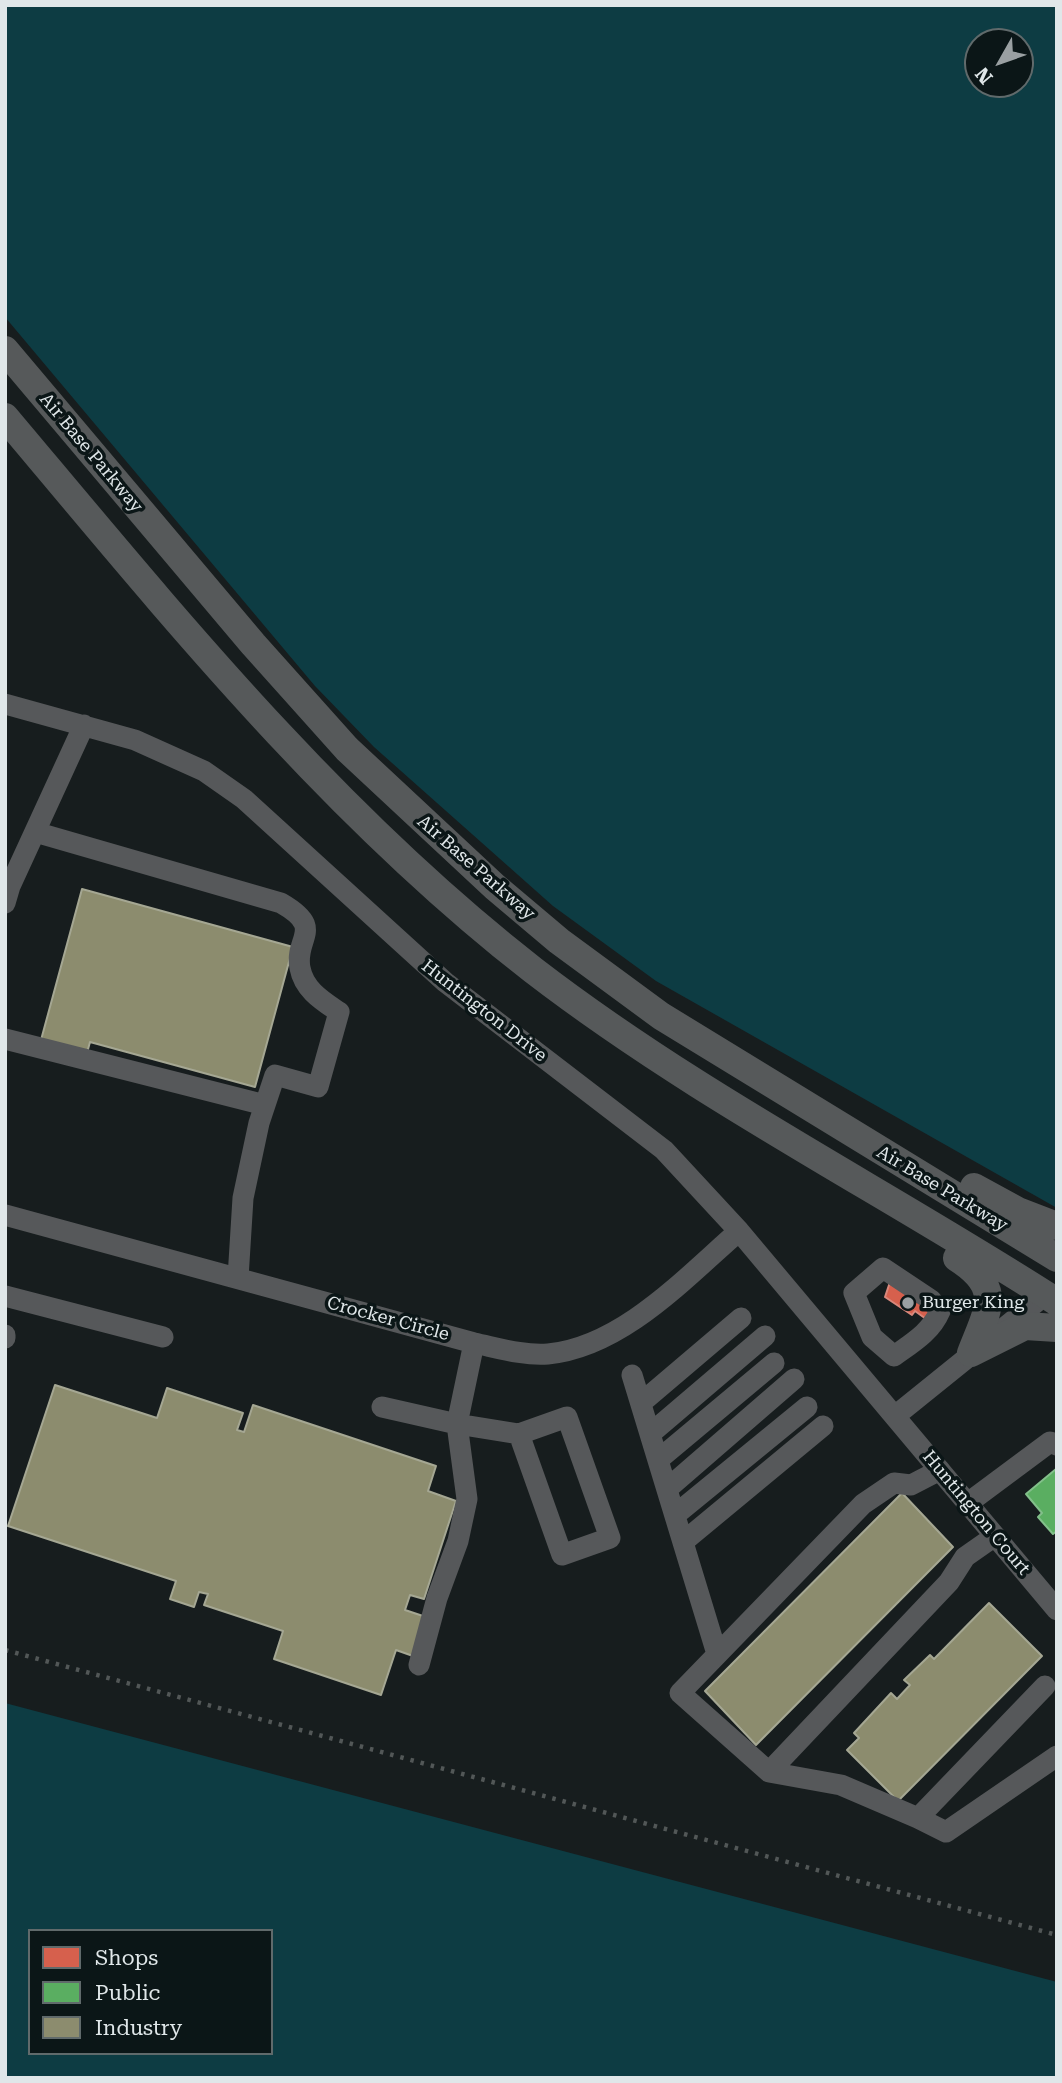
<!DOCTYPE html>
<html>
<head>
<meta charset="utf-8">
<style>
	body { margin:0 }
	#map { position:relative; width:1062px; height:2083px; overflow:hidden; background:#171d1e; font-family:"Roboto Serif",serif }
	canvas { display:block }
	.frame { position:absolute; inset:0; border:7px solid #e0e7e9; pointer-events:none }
	.legend { position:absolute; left:28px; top:1929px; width:245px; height:126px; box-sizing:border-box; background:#0b1617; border:2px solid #606a6b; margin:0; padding:9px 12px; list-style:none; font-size:21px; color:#e0e7e9 }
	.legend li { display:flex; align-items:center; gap:14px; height:35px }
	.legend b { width:35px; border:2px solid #606a6b }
	.north { position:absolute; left:964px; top:28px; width:70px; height:70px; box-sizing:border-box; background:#0b1617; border:2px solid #606a6b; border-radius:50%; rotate:230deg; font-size:19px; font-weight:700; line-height:28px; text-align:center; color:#e0e7e9 }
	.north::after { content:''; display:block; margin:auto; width:24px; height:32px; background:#9aa0a2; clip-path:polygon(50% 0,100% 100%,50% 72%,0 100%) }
</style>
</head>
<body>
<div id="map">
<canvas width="1062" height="2083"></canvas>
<div class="frame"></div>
<ul class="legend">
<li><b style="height:19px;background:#d6604d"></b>Shops</li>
<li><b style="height:19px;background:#5aae61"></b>Public</li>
<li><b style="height:19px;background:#8c8c6e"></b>Industry</li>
</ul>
<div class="north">N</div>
</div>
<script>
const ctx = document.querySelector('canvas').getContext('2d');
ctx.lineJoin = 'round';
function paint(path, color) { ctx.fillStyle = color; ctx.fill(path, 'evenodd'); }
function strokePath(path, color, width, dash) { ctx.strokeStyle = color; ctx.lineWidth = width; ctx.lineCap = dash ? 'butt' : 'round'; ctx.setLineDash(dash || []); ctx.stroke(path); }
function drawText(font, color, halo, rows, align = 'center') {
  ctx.font = font + ' "Roboto Serif",serif'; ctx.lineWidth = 7; ctx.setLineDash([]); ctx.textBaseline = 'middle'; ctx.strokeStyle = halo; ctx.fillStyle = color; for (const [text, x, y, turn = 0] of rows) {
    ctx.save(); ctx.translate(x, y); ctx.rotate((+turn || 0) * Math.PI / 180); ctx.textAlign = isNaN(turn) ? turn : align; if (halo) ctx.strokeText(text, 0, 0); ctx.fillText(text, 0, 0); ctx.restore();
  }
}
paint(new Path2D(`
	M5 5H1057V1208L656 981 553 906 374 747 315 686 5 317ZM978 42H1020V84H978Z
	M5 1703 1057 1982V2078H5ZM30 1931H271V2053H30Z`), '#0d3c43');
const shops = new Path2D(`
	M890 1282 932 1310 926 1319 915 1311 912 1315 885 1297Z`);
paint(shops, '#d6604d');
strokePath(shops, '#d9887c', 2);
const public = new Path2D(`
	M1056 1469 1057 1531 1053 1534 1038 1517 1042 1513 1026 1494Z`);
paint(public, '#5aae61');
strokePath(public, '#82bf8a', 2);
const industry = new Path2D(`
	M82 889 293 947 255 1087 90 1042 87 1053 41 1040Z
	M55 1385 157 1418 167 1388 243 1413 237 1430 244 1432 253 1405 436 1466 428 1491 456 1501 424 1599 410 1595 405 1610 426 1617 413 1656 396 1650 381 1695 274 1659 283 1631 204 1605 208 1594 199 1592 194 1607 170 1599 176 1581 8 1526Z
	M902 1493 953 1547 756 1745 705 1691Z
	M989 1603 1042 1656 898 1801 847 1750 859 1738 854 1733 891 1693 897 1699 910 1685 904 1680 930 1655 934 1659Z`);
paint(industry, '#8c8c6e');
strokePath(industry, '#a5a793', 2);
strokePath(new Path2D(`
	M5 704 135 740 204 771 244 799 445 982 664 1150 739 1231 1057 1610
	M35 832 281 903C326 929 294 937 300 968 304 990 323 1001 339 1012L318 1087 275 1075 259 1123 243 1198 238 1278
	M5 903 10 886 84 725
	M5 1039 265 1105
	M5 1215 474 1343C498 1348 524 1356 548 1354 622 1347 685 1278 739 1231
	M883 1268 931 1300 940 1311C931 1332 912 1343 894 1356L872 1337 854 1293Z
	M5 1296 163 1337
	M5 1335V1338
	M632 1375 717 1654
	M641 1403 741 1318
	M382 1407 457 1424 474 1343
	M895 1416 1045 1295
	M650 1434 765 1336
	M658 1460 774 1363
	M940 1470 911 1485 894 1483 863 1504 680 1693 769 1772 949 1582 965 1557 995 1536
	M667 1489 794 1379
	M968 1503 1050 1442 1057 1445
	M675 1515 807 1407
	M683 1542 823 1426
	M419 1665 437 1598 458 1541 467 1499 457 1424 519 1434 567 1417 610 1538 562 1555 519 1434
	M769 1772 841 1785 918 1818 1045 1686
	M918 1818 946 1832 1057 1756`), '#56585a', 21);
strokePath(new Path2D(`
	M5 350 253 644 347 749 495 887 559 941 661 1016 1057 1258
	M5 417C170 613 330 812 533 970 698 1097 883 1190 1057 1302
	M974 1187 1018 1211 1057 1226
	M957 1258C1004 1288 988 1309 971 1353
	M971 1353 1025 1326 1057 1328`), '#56595a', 28);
strokePath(new Path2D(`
	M5 1650 1057 1935`), '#525757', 4.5, [3.5, 7]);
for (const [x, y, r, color] of [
	[908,1303,7,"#9aa0a2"]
]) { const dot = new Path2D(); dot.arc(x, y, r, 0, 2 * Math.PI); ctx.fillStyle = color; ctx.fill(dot); strokePath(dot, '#0b1617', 2.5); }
drawText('18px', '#e0e7e9', '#0b1617', [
	["Air Base Parkway",91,453,50],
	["Air Base Parkway",476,868,41],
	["Huntington Drive",484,1011,38],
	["Air Base Parkway",942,1189,31],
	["Crocker Circle",388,1319,15],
	["Huntington Court",976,1513,50]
]);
drawText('18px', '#e0e7e9', '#0b1617', [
	["Burger King",922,1303]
], 'left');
</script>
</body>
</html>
